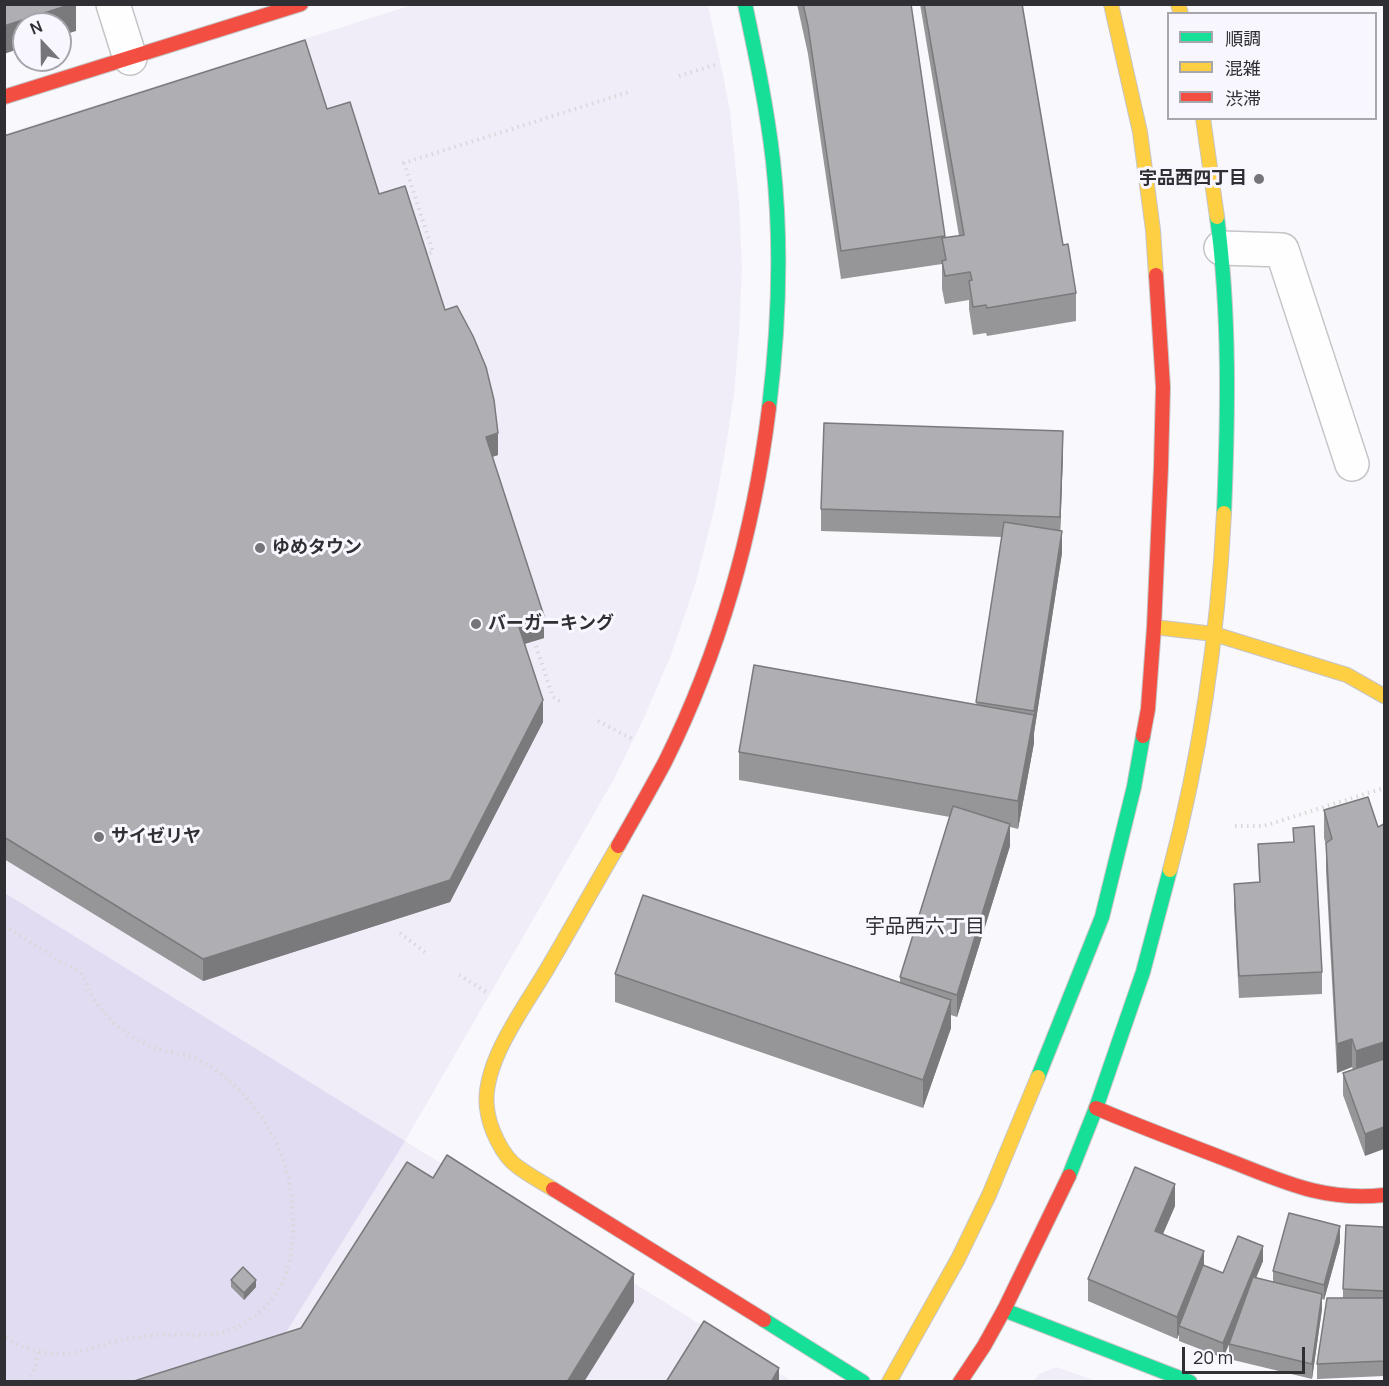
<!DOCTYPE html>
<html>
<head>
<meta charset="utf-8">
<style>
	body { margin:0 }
	#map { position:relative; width:1389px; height:1386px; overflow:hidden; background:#f9f8fc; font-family:Manrope,"Noto Sans JP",sans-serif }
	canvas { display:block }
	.frame { position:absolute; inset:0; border:6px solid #302f33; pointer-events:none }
	.legend { position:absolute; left:1167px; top:12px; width:210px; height:108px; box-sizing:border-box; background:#f8f6fe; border:2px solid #a8a6ad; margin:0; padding:8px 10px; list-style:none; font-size:18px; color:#302f33 }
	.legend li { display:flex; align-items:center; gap:12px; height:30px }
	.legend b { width:30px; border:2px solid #a8a6ad }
	.north { position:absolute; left:12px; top:12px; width:60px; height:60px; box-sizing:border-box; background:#f8f6fe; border:2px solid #a8a6ad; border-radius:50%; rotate:338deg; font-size:16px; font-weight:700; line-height:24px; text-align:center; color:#302f33 }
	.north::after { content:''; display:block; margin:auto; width:21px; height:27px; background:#767579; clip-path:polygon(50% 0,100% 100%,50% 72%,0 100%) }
	.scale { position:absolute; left:1182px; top:1347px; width:123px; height:27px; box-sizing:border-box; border:3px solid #302f33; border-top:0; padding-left:8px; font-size:18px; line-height:21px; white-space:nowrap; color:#302f33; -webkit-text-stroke:4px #f8f6fe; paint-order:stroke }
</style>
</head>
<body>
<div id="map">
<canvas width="1389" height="1386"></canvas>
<div class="frame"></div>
<ul class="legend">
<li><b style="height:8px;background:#16e098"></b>順調</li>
<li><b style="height:8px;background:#ffcf43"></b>混雑</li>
<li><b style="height:8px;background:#f24e42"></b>渋滞</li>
</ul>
<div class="north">N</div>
<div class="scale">20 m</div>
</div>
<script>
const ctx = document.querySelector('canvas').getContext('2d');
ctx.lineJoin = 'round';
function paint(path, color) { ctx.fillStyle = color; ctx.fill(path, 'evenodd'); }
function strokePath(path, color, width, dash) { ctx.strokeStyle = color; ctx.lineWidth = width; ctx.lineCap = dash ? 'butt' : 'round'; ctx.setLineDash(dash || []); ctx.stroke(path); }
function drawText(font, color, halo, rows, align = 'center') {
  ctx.font = font + ' Manrope,"Noto Sans JP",sans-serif'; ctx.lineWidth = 6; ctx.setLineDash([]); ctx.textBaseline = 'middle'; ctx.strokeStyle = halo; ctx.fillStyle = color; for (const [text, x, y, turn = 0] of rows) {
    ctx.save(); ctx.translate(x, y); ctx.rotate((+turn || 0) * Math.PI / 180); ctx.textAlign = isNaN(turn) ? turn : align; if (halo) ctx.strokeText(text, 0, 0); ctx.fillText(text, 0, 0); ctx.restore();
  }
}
paint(new Path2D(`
	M412 5H708L724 79 730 112 739 201 742 268 739 335 734 394 725 452 714 510 695 585 671 655 642 722 613 781 405 1141 790 1380V1381H187L405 1141 5 893 4 134Z
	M1056 1367 1096 1381H1034L1039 1374Z`), '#f0edf9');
paint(new Path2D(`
	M5 893 405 1141 272 1355 187 1381H5Z`), '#e1dcf2');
const street = new Path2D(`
	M113 4 130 58
	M1221 248 1282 250 1352 464`);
const fast = new Path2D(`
	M745 4C756 56 767 108 773 161 782 243 779 326 769 408
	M1217 217C1230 315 1228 415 1224 513
	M1038 1077 1102 917 1134 787 1143 736
	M1069 1176 1096 1108 1143 972 1170 870
	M1004 1310 1190 1382
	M764 1320 863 1382`);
const slow = new Path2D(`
	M1111 4 1140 132 1153 230 1156 275
	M1178 4 1181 14
	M1203 118 1217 217
	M1154 627 1214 634 1347 675 1384 696
	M1170 870C1201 754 1218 633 1224 513
	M553 1189C541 1182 529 1175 518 1167 502 1156 489 1127 487 1108 481 1062 528 1003 550 964 573 925 595 885 618 846
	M889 1382 958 1259 989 1195 1038 1077`);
const jam = new Path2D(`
	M4 97 301 4
	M1143 736 1148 709 1154 627 1161 467 1163 387 1156 275
	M618 846C634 818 650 790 665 762 720 651 754 530 769 408
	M1096 1108C1138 1126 1181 1142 1225 1159 1280 1180 1322 1202 1384 1195
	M553 1189 764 1320
	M960 1382 984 1346 1004 1310 1069 1176`);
strokePath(street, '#c5c4c7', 36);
strokePath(fast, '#c5c4c7', 16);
strokePath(slow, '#c5c4c7', 16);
strokePath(jam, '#c5c4c7', 16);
strokePath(new Path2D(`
	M679 76 718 64
	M424 255 433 252 404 163 632 91
	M536 646 553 697 563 703
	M598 721 634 740
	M1235 826H1264L1384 788
	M4 926C24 938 43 950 62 962 68 966 77 969 82 974 85 978 87 986 89 990 96 1003 106 1016 117 1026 129 1036 146 1045 161 1050 172 1053 185 1054 196 1059 208 1064 220 1073 230 1081 254 1103 275 1133 285 1164 289 1177 291 1190 292 1204 298 1256 285 1306 233 1329 215 1337 191 1335 171 1335 154 1335 137 1337 121 1340 109 1342 98 1347 86 1350 59 1357 27 1354 4 1336
	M400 933 426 953
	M459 975 488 993
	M28 1382 36 1366 38 1351`), '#d8d8d9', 4, [1.5, 4.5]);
strokePath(street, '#fefeff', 33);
strokePath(fast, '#16e098', 14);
strokePath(slow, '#ffcf43', 14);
strokePath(jam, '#f24e42', 14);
paint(new Path2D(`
	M797 4H911L945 238 959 236 920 4H1022L1063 245 1076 293V321L987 336 986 333 973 335 969 309V300L945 304 942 289V264L841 279 808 54Z
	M327 109 379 194 445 310 498 455 492 457 544 638 524 644 543 722 450 902 203 981 4 859V136Z
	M1063 453 1060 530 1062 553 1034 733V743L1018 829 1010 827V846L957 1017 951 1015V1028L923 1108 615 1002V974L900 983V977L950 817 739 780V752L976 705 1002 537 821 531V509Z
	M1368 797 1365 1156 1343 1095V1073L1353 1070 1352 1067 1337 1073 1326 871V845L1324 838V810Z
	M1293 828 1322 972V994L1239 998 1234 906V884L1259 882 1258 844 1293 842Z
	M1175 1206 1163 1234 1204 1266 1223 1273 1263 1261 1256 1278 1273 1282V1271L1340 1242 1324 1300 1322 1299V1309L1312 1379 1229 1359V1345L1223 1358 1179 1341V1334L1177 1339 1088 1301V1279Z
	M1384 1227V1376L1317 1379V1364L1343 1298V1289Z
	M231 1280 256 1287 244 1300 231 1287Z`), '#969699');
paint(new Path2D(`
	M72 4H76V31L60 36V24H24V47L4 54V26Z
	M1063 431V453L1060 539V517Z
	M498 433V455L486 459V437Z
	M1062 531V553L1034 733V711Z
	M544 616V638L518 646V624Z
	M543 700V722L450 902 203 981V959Z
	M1034 715V743L1018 829V801Z
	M1010 824V846L957 1017V995Z
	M951 1000V1028L923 1108V1080Z
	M1352 1039V1067L1337 1073V1044Z
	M1384 1042V1070L1356 1079V1051Z
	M1384 1127V1149L1365 1156V1134Z
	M1175 1184V1206L1155 1252V1231Z
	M1340 1226V1242L1324 1300V1285Z
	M1263 1246V1261L1223 1358V1343Z
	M1204 1251V1273L1179 1326V1334L1177 1339V1317Z
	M634 1274V1302L584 1382H567Z
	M256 1280V1287L244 1300V1293Z
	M1322 1294V1309L1312 1379V1364Z
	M779 1368V1382H771Z`), '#7a7a7d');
const building = new Path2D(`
	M4 4H72L4 26Z
	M803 4H911L945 236 841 251 808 26Z
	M924 4H1022L1063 245 1068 244 1076 293 987 308 986 305 973 307 969 281 972 280 970 272 945 276 942 261 946 260 942 238 964 235Z
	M305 40 327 109 350 102 379 194 405 186 445 310 457 306 473 336 486 367 494 400 498 433 486 437 544 616 518 624 543 700 450 880 203 959 4 837V136Z
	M824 423 1063 431 1060 517 821 509Z
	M1004 522 1062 531 1034 711 976 702Z
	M754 665 1034 715 1018 801 739 752Z
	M1368 797 1378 827 1384 824V1042L1356 1051 1352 1039 1337 1044 1326 843 1332 839 1324 810Z
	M953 806 1010 824 957 995 900 977Z
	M1314 826 1322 972 1239 976 1234 884 1260 882 1258 844 1294 842 1293 828Z
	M643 895 951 1000 923 1080 615 974Z
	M1384 1059V1127L1365 1134 1343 1073Z
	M447 1155 634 1274 567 1382H131L301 1328 407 1162 433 1178Z
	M1135 1167 1175 1184 1155 1231 1204 1251 1177 1317 1088 1279Z
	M1289 1213 1340 1226 1324 1285 1273 1271Z
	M1346 1225 1384 1227V1291L1343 1289Z
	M1238 1236 1263 1246 1223 1343 1179 1326 1203 1265 1223 1273Z
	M243 1267 256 1280 244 1293 231 1280Z
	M1253 1277 1322 1294 1312 1364 1229 1344Z
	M1327 1298H1384V1361L1317 1364Z
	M704 1321 779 1368 771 1382H666Z`);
paint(building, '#afaeb2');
strokePath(building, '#7a7a7d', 1.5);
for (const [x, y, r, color] of [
	[1259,179,6,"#767579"],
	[260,548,6,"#767579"],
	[476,624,6,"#767579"],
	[99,837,6,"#767579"]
]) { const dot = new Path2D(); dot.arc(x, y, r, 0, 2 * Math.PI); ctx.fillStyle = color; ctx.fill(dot); strokePath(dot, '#f8f6fe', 2); }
drawText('bold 18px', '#302f33', '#f8f6fe', [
	["宇品西四丁目",1247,179,"right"],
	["ゆめタウン",272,548],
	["バーガーキング",488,624],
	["サイゼリヤ",111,837]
], 'left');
drawText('20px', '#302f33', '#f8f6fe', [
	["宇品西六丁目",925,927]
]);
</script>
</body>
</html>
